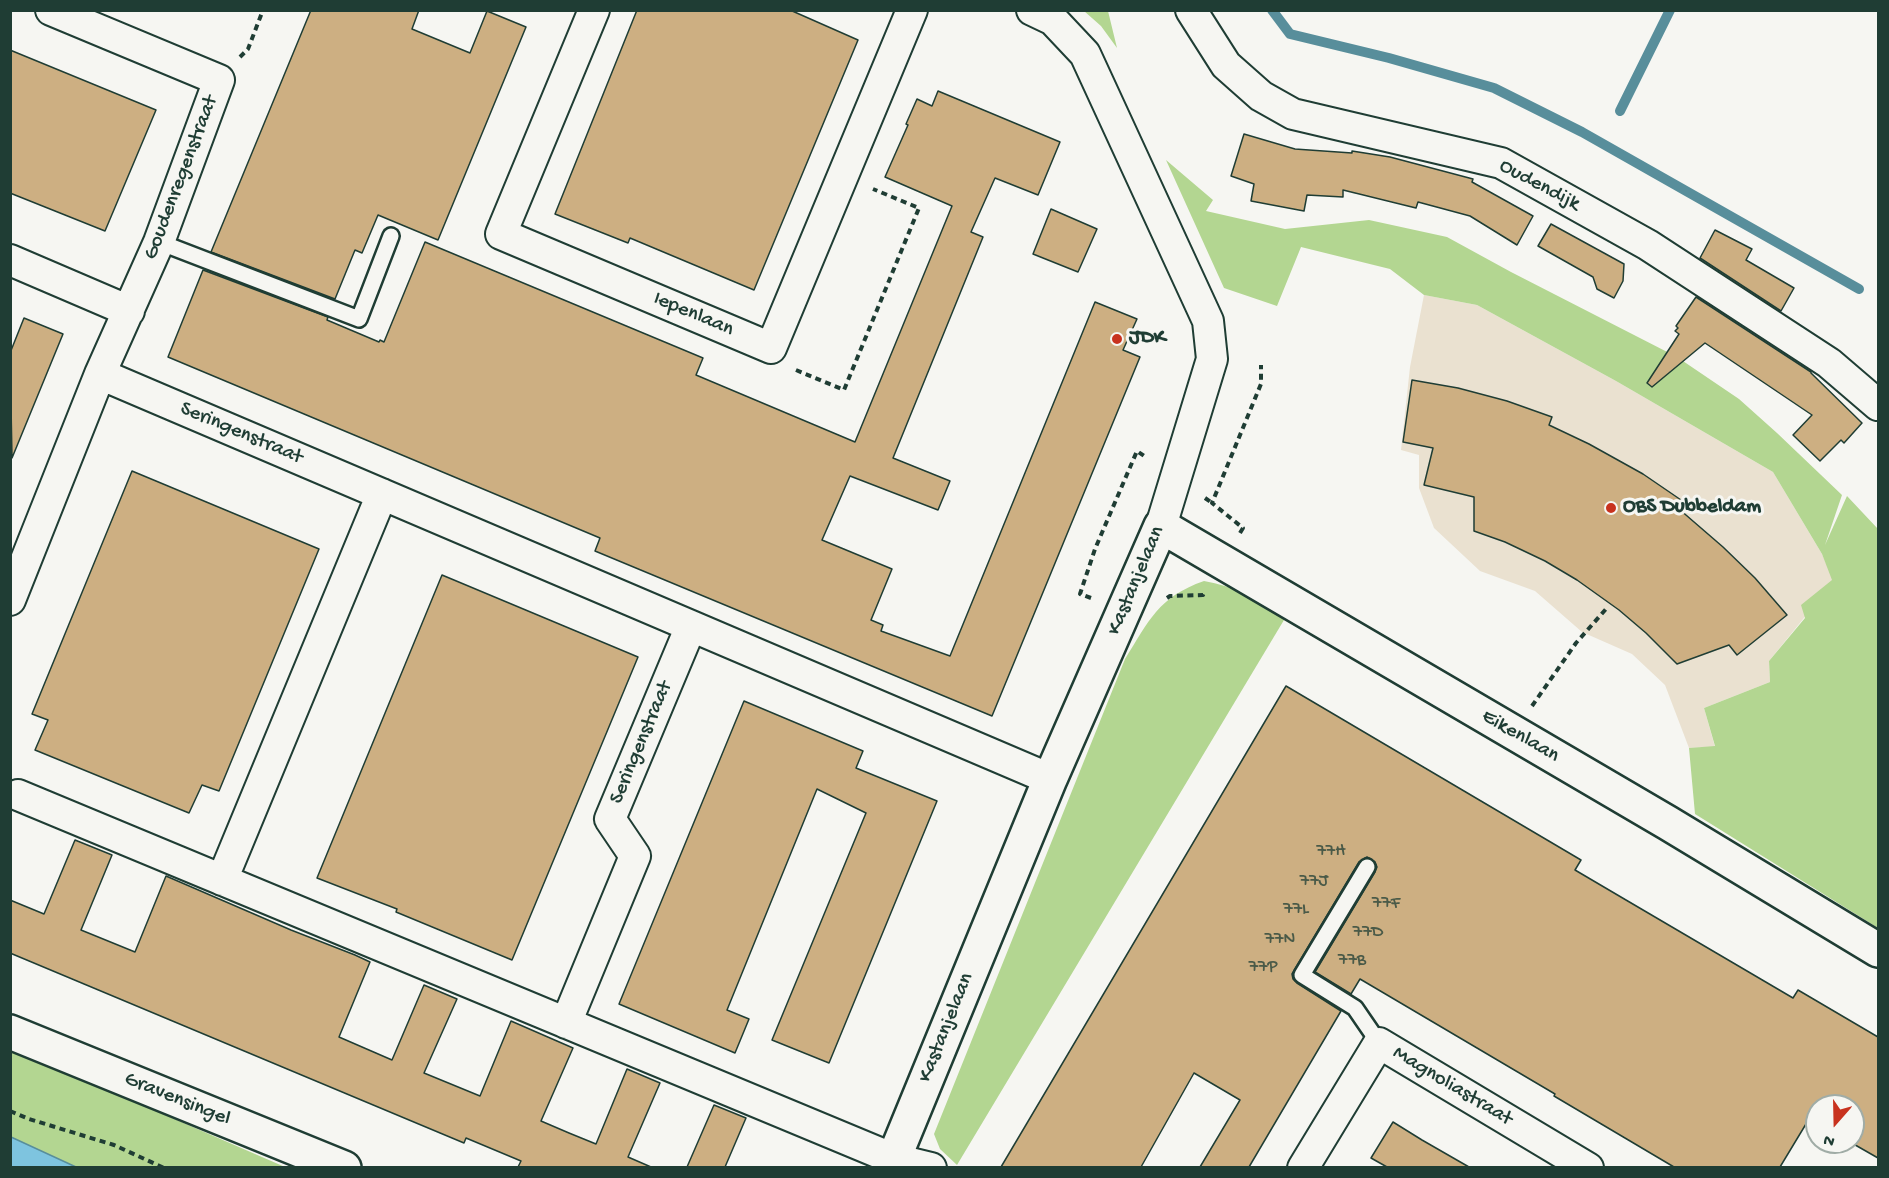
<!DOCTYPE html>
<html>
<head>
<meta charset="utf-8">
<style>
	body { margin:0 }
	#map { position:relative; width:1889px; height:1178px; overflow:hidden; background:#f6f6f2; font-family:"Gochi Hand",sans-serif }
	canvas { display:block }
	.frame { position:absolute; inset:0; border:12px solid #1f3d34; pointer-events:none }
	.north { position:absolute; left:1805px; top:1094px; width:60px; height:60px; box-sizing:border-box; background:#f6f6f2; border:2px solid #a0aca6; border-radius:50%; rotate:200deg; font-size:16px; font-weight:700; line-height:24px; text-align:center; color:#1f3d34 }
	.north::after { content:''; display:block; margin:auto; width:21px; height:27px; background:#c8321e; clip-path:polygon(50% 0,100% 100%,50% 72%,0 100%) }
</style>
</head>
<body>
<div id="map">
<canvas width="1889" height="1178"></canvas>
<div class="frame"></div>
<div class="north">N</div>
</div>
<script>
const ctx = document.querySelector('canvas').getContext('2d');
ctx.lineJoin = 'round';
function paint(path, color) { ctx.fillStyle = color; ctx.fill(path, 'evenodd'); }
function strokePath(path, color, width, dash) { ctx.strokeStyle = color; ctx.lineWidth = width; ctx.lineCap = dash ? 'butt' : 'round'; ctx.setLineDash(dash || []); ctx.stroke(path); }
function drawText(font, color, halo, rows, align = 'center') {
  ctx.font = font + ' "Gochi Hand",sans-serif'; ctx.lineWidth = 6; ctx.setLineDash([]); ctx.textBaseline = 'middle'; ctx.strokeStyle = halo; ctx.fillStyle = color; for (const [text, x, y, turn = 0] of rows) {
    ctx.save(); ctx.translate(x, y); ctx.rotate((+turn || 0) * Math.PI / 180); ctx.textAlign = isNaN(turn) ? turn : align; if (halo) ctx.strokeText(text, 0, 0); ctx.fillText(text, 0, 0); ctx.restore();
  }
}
paint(new Path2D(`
	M1424 295 1477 305 1616 381 1773 472 1822 554 1834 581 1769 661 1770 682 1704 708 1715 747 1689 748 1665 685 1632 654 1582 632 1535 591 1480 571 1434 528 1419 488V455L1401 450 1410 367Z`), '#eae1d0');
paint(new Path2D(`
	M1084 11H1108L1117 48 1101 26Z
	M1166 160 1213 200 1206 211 1285 229 1369 220 1447 237 1511 272 1677 357 1739 399 1777 433 1842 495 1825 545 1847 496 1878 529V928L1695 814 1689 748 1715 746 1704 708 1770 682 1769 661 1805 618 1801 605 1832 580 1822 554 1773 472 1616 381 1477 305 1424 295 1390 269 1301 247 1277 306 1224 288Z
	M1204 581C1233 586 1261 600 1287 615L957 1165 940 1149 934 1134 1125 659C1149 621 1158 597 1204 581Z
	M11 1048 285 1167H11Z`), '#b3d691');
const water = new Path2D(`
	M11 1137 76 1167H11Z`);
paint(water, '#7ec4df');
strokePath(water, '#588e9b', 1.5);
strokePath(new Path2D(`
	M1272 10 1290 34 1389 58 1494 88 1582 132 1859 289
	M1620 111 1670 10`), '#588e9b', 10);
const building = new Path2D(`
	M311 10H419L412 29 470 53 487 11 526 27 438 240 378 215 362 253 355 250 335 299 211 252Z
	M637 10H790L858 40 754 290 630 238 628 243 555 214Z
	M10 50 156 110 105 231 10 193Z
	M938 91 1060 142 1038 195 995 178 971 232 983 237 893 458 950 481 938 510 850 476 822 540 892 569 871 620 883 625 881 631 950 656 1095 302 1137 319 1123 350 1140 357 992 716 595 551 600 538 168 357 203 270 328 317 327 320 379 342 380 340 384 342 425 242 703 358 696 375 855 442 952 206 885 177 908 125 906 124 917 99 932 106Z
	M1244 134 1295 149 1352 153V151L1390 157 1473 179 1472 182 1533 216 1517 245 1470 216 1418 202 1416 208 1343 190V197L1307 195 1304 211 1251 201 1254 184 1231 176Z
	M1051 209 1097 229 1078 272 1033 254Z
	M1551 224 1624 264 1623 281 1614 298 1597 289 1593 277 1538 246Z
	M1715 230 1752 249 1746 260 1794 288 1781 311 1700 258Z
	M1696 297 1811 372V373L1862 423 1844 443 1841 440 1820 461 1793 435 1812 415 1705 343 1652 387 1647 383 1679 334 1675 331 1678 328 1676 326Z
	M24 318 63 334 12 458 10 353Z
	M1412 380 1458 388 1507 401 1552 417 1549 425 1589 444 1643 474 1684 502 1679 509 1723 547 1755 578 1787 615 1737 655 1729 645 1677 664 1646 633 1619 610 1577 580 1545 561 1505 542 1474 531V497L1424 485 1433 448 1403 442Z
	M132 471 319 549 219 791 202 785 189 813 35 750 48 720 32 714Z
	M442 575 638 657 512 960 396 912 397 909 317 878Z
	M1286 686 1581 860 1575 870 1626 900 1793 998 1798 990 1878 1037V1158L1850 1142H1853V1106H1817V1124L1809 1119 1780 1167H1674L1554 1096 1555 1094 1360 979 1351 994 1315 972 1375 872 1377 867 1375 862 1367 857 1359 862 1292 974 1293 979 1297 983 1341 1011 1249 1167H1200L1240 1100 1194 1073 1141 1167H1001Z
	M744 701 863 751 856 768 937 801 829 1063 772 1040 866 813 817 789 727 1010 749 1019 735 1053 619 1004Z
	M75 840 112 855 81 930 135 952 166 876 291 930 355 955 370 962 339 1037 392 1060 424 985 457 999 424 1073 480 1096 511 1021 573 1048 541 1121 569 1133 596 1144 627 1069 660 1083 628 1157 651 1167H518L521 1161 466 1138 464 1143 10 953V900L44 914Z
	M714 1105 746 1118 725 1167H687Z
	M1393 1122 1422 1140 1469 1167H1387L1371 1158Z`);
paint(building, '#cdaf82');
strokePath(building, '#1f3d34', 1.5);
const service = new Path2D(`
	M159 242 359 319 391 236
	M1367 867 1302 975 1355 1008 1379 1043`);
const minor = new Path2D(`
	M594 10 501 234 771 348 912 10
	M1032 10 1053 20 1085 54 1208 321 1212 359 1161 526
	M1191 10 1226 65 1261 96 1293 114 1501 163 1648 245 1829 363 1878 405
	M10 260 129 311
	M100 374 1050 779
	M10 600 100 374 159 242 219 80 51 10
	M18 795 894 1159 931 1168
	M222 880 382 494
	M566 1023 635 856 610 819 691 626
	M1303 1168 1379 1043 1588 1168`);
const tertiary = new Path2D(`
	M10 1032 344 1168
	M890 1168 1050 779 1161 526 1668 823 1878 950`);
strokePath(service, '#1f3d34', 20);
strokePath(minor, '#1f3d34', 34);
strokePath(tertiary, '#1f3d34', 38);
strokePath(new Path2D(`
	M240 57 248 49 263 10
	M796 370 844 390 919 208 873 189
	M1205 498 1212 503
	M1240 533 1243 528 1212 503 1261 384V365
	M1091 598 1080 594 1095 549 1137 451 1147 458
	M1167 598 1170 596 1203 595 1205 591
	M1532 706 1576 643 1606 609
	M10 1111 29 1119 114 1145 164 1168`), '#1f3d34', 4, [6, 4.5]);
strokePath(service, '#f6f6f2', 15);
strokePath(minor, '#f6f6f2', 30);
strokePath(tertiary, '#f6f6f2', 33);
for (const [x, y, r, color] of [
	[1117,339,6,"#c8321e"],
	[1611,508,6,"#c8321e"]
]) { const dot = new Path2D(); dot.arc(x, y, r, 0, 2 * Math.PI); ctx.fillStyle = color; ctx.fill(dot); strokePath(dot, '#f6f6f2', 2); }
drawText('18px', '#4a5a48', null, [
	["77H",1331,852],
	["77J",1314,882],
	["77F",1386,904],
	["77L",1296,910],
	["77D",1368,933],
	["77N",1280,940],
	["77B",1352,961],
	["77P",1263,968]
]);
drawText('21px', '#1f3d34', '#f6f6f2', [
	["Goudenregenstraat",182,178,-69],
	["Oudendijk",1539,186,28],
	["Iepenlaan",693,315,23],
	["Seringenstraat",241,434,23],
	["Kastanjelaan",1137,581,-67],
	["Eikenlaan",1520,737,30],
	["Seringenstraat",642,743,-67],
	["Kastanjelaan",947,1028,-68],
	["Magnoliastraat",1452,1087,31],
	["Gravensingel",177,1100,22]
]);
drawText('bold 21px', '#1f3d34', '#f6f6f2', [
	["JDK",1129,339],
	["OBS Dubbeldam",1623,508]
], 'left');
</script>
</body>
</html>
